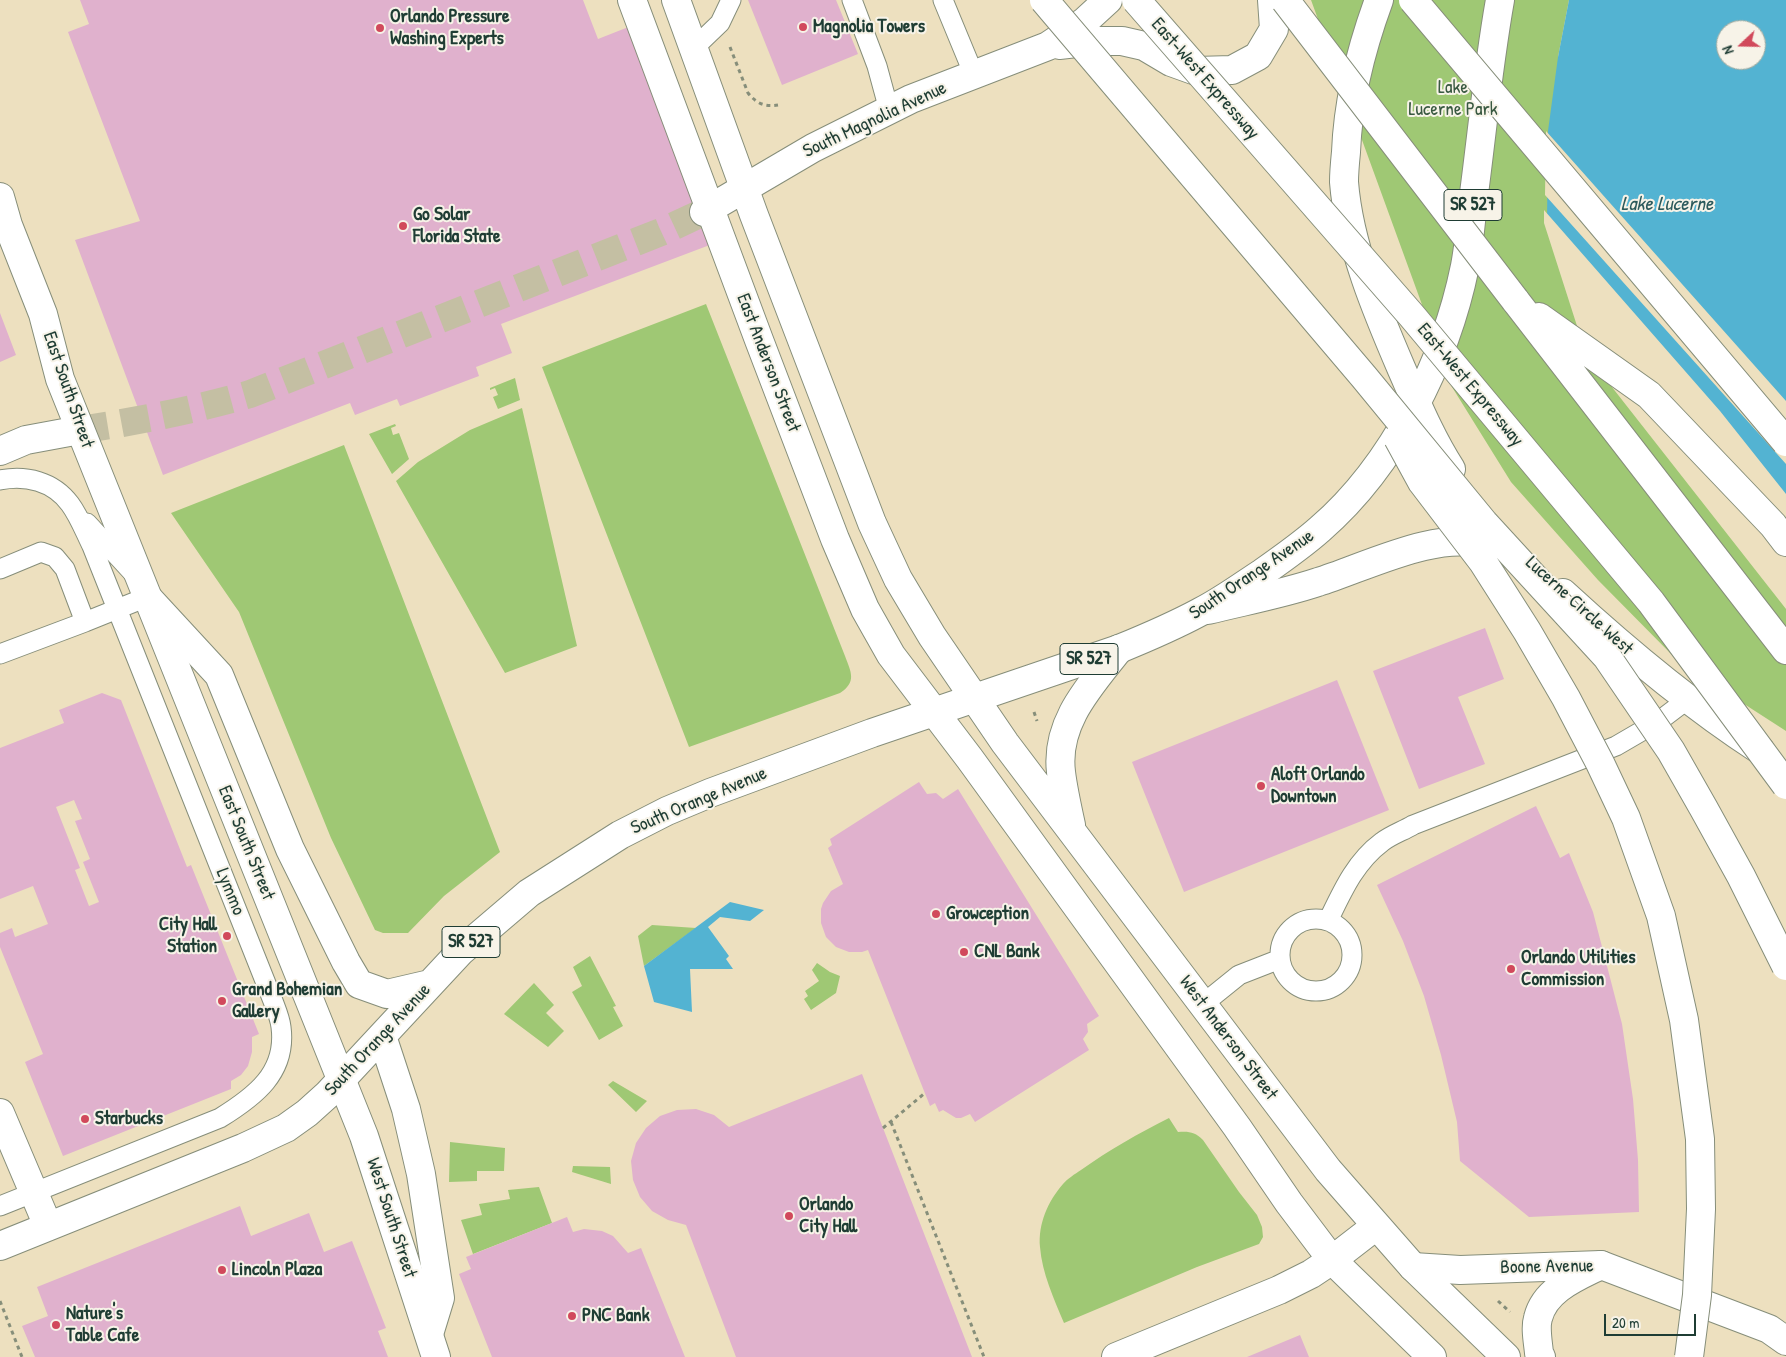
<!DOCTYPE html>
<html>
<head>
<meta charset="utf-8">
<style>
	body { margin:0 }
	#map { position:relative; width:1786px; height:1357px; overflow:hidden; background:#ede0bf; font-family:"Patrick Hand",sans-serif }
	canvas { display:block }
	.north { position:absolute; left:1716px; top:20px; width:50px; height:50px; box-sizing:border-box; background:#f7f3e8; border:1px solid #a1aaa0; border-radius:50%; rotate:249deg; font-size:14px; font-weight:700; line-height:20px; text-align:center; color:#1f3d34 }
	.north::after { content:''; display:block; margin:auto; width:18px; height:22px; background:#d1495b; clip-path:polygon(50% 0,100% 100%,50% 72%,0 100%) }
	.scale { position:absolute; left:1604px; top:1314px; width:92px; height:22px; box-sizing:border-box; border:2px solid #1f3d34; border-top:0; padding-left:6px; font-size:15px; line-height:18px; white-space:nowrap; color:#1f3d34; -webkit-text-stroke:4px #f7f3e8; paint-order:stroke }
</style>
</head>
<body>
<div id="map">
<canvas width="1786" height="1357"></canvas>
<div class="north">N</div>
<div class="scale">20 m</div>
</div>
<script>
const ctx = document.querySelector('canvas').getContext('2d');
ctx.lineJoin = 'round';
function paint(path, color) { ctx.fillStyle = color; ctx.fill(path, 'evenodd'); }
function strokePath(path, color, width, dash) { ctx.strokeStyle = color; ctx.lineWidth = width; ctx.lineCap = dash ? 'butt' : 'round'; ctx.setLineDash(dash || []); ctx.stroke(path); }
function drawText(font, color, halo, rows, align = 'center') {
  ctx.font = font + ' "Patrick Hand",sans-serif'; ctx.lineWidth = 4; ctx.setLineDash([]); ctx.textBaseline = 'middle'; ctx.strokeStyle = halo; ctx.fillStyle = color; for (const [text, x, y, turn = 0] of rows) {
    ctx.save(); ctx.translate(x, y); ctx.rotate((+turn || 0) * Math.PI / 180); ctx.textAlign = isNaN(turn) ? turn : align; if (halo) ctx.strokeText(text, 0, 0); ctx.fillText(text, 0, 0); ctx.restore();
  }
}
paint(new Path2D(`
	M1311 0H1569L1558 57 1786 606V731L1679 662 1598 580 1511 482 1452 387Z
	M706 304 845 656C851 672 857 682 840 693L689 747 542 367Z
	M515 378 520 400 498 409 493 397 498 395 495 388 490 390V388Z
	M522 408 577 646 505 673 396 481 418 462 470 430Z
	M395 424 396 426 391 428 393 435 399 433 409 459 392 474 369 434Z
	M344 445 500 852 444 896 408 933H383L375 930 331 838 239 612 171 513Z
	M652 925 696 928 644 966 638 936Z
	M590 956 616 1006 613 1007 623 1026 599 1040 572 992 582 986 573 967Z
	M817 963 830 972 840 976 836 993 811 1010 804 999 808 996 805 991 819 981 812 970Z
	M534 983 554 1005 546 1013 564 1031 548 1047 504 1014Z
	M613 1081 647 1101 636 1112 608 1085Z
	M1169 1118 1178 1132C1189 1131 1195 1132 1203 1140L1239 1192 1257 1215 1262 1227 1263 1237 1259 1244 1197 1267 1064 1323C1054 1299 1042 1273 1040 1247 1038 1224 1048 1201 1063 1184 1067 1179 1075 1174 1081 1170 1109 1150 1139 1133 1169 1118Z
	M450 1142 505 1148 504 1171H477V1181L449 1182Z
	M573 1166 610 1167 611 1184 572 1172Z
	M539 1187 552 1223 473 1254 461 1220 482 1215 479 1204 510 1199 508 1190Z`), '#9fc874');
paint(new Path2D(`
	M1569 0H1786V606L1547 222 1548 131 1558 57ZM1726 30H1756V60H1726Z
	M730 902 764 910 750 921 720 917 708 927 729 956 726 959 733 969H690L692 1012 654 1002 644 966Z`), '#53b3d2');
paint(new Path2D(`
	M1546 131 1786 401V464L1545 195Z
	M1544 210 1720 411 1786 494V609L1586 354 1544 223Z`), '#ede0bf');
paint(new Path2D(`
	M80 0H583L598 39 631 26 715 243 501 324 512 353 476 367 479 376 400 406 397 399 355 415 350 403 163 475 75 240 140 221 68 32 89 24Z
	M748 0H836L858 54 782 85Z
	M0 313 16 355 0 362Z
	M1485 628 1504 679 1458 697 1485 764 1419 789 1373 671Z
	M1337 680 1389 810 1184 892 1132 762Z
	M102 693 121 700 187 867 191 865 259 1034 252 1037V1052L248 1066 241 1075 231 1081V1089L63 1156 25 1062 43 1054 0 947V933L12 928 15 937 48 924 33 886 0 899V748L64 723 59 710ZM74 800 82 819 75 821 90 859 83 862 99 902 89 906 75 870 80 868 56 807Z
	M919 782 927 794 936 793 943 799 958 789 1099 1016 1087 1024 1088 1032 1083 1039 1089 1050 975 1122 970 1114 961 1118H956L943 1110 939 1112 935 1103 930 1106 868 950 862 952H849L836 947 826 937 821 923V909L823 903 831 891 843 884 828 848 832 845 830 839Z
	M1536 806 1560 858 1569 853 1593 912 1622 1024 1633 1099 1638 1160 1639 1212 1529 1217 1460 1161 1457 1122 1441 1055 1424 996 1403 941 1377 885Z
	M862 1074 972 1357H736L686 1225 668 1220 652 1211 640 1197 633 1180 631 1161 636 1143 646 1128 660 1116 677 1110 696 1109 714 1115 729 1127Z
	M240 1206 251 1236 309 1213 324 1252 352 1241 386 1328 378 1331 388 1357H35L22 1326 48 1316 37 1287Z
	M567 1217 573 1232 584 1229 602 1231 613 1236 628 1253 641 1248 685 1357H492L459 1274 471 1269 466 1257Z
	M1300 1335 1309 1357H1247Z`), '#e0b1cd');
strokePath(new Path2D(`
	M80 430C138 421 194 410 250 394L661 232 704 212`), '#c4bfa3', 28, [28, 14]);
const service = new Path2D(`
	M852 0 877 66 889 110
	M943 0 974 75
	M694 48 720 23 731 0
	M0 480C26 475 53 481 70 504 79 516 85 532 92 546L273 1001C276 1009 280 1018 281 1027 287 1073 254 1097 220 1118L0 1206
	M87 523 133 573
	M0 569 41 552 55 557 65 569 85 622
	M0 654 85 622 147 597
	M1280 955a36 36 0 1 1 72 0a36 36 0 1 1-72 0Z
	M1328 921C1342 892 1355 862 1382 842 1391 835 1403 831 1413 825L1616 746 1659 721 1688 699
	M1203 1004 1239 975 1280 959`);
const minor = new Path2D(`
	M1379 0C1361 49 1348 99 1346 152 1345 162 1344 172 1344 182 1349 246 1377 312 1402 370 1417 404 1431 438 1451 469
	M1059 45 1094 41H1122L1144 46 1171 62 1196 71 1232 70 1258 56 1274 29 1272 0
	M704 212 813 148 911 99 1048 46 1084 22 1108 0
	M0 451 26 440 80 430
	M1563 593C1625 650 1689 704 1760 750
	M1208 610C1244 601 1282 594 1318 582 1364 568 1440 528 1487 546
	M0 1113 48 1226
	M1413 1267 1460 1270 1601 1265 1769 1329 1786 1341`);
const tertiary = new Path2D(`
	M1116 1357 1279 1290 1311 1274 1332 1260 1376 1226`);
const secondary = new Path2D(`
	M632 0 759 340 835 539 865 609 891 655 970 759 1237 1127 1289 1203 1332 1260 1432 1357
	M676 0 754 215 872 523 898 579 932 636 1005 743 1328 1170 1413 1267 1506 1357
	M0 197 8 225 43 314 60 379 364 1136 436 1357
	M1071 825C1067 807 1063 789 1061 772 1055 722 1091 685 1119 649
	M1541 1357 1539 1353C1538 1342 1535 1328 1538 1318 1545 1289 1577 1277 1601 1265`);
const primary = new Path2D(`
	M147 597 219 675 290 849 346 962 359 984 387 994 430 984
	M382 1036 406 1109 421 1174 440 1298 429 1334
	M0 1246 243 1148 286 1128 307 1113 327 1095 461 951 529 893 620 835 667 811 710 793 872 733 1119 649C1146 638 1174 626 1200 612 1222 601 1242 586 1262 573 1282 559 1302 545 1320 529 1394 465 1446 360 1465 266 1469 245 1471 223 1473 201 1482 134 1488 67 1500 0`);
const motorway = new Path2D(`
	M1515 300 1786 650
	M1539 317 1649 395 1773 525 1786 542`);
strokePath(service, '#868e7a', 21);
strokePath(minor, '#868e7a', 30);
strokePath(tertiary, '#868e7a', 30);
strokePath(secondary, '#868e7a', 30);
strokePath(primary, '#868e7a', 30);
strokePath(motorway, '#868e7a', 30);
strokePath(new Path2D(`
	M730 47 748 93C757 104 765 107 778 105
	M1034 712 1037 721
	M891 1122 984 1357
	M883 1128 925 1093
	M0 1301 22 1357
	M1498 1301 1510 1312`), '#868e7a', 3, [4, 4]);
strokePath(service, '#fff', 19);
strokePath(minor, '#fff', 28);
strokePath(tertiary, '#fff', 28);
strokePath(secondary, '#fff', 28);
strokePath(primary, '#fff', 28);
strokePath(motorway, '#fff', 28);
const motorwayBridge = new Path2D(`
	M1044 0 1364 377 1484 523 1607 657 1671 751 1704 809 1741 876 1786 966
	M1136 0 1412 316 1651 602 1786 785
	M1285 0 1515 300
	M1413 0 1786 442
	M1398 438 1422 482 1483 562 1527 631 1566 698 1600 763 1626 818 1661 916 1684 1020 1700 1139 1701 1209 1697 1295 1689 1357`);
strokePath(motorwayBridge, '#868e7a', 30, []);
strokePath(motorwayBridge, '#fff', 28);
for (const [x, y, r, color] of [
	[803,27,5,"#d1495b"],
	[380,28,5,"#d1495b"],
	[403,226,5,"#d1495b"],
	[1261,786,5,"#d1495b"],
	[936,914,5,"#d1495b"],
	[227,936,5,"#d1495b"],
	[964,952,5,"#d1495b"],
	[1511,969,5,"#d1495b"],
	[222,1001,5,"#d1495b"],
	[85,1119,5,"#d1495b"],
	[789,1216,5,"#d1495b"],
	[222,1270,5,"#d1495b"],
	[572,1316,5,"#d1495b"],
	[56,1325,5,"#d1495b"]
]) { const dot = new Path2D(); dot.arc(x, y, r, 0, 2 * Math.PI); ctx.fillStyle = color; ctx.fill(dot); strokePath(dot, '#f7f3e8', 2); }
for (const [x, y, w] of [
	[1473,205,58],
	[1089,659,58],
	[471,942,58]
]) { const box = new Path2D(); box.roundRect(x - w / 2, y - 15.5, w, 31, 4); ctx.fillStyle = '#f7f3e8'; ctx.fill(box); strokePath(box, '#1f3d34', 1); }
drawText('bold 18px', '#1f3d34', null, [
	["SR 527",1473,205],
	["SR 527",1089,659],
	["SR 527",471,942]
]);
drawText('bold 19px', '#1f3d34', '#f7f3e8', [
	["Orlando Pressure",390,17],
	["Washing Experts",390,39],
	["Magnolia Towers",813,27],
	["Go Solar",413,215],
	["Florida State",413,237],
	["Aloft Orlando",1271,775],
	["Downtown",1271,797],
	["Growception",946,914],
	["City Hall",217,925,"right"],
	["Station",217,947,"right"],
	["CNL Bank",974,952],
	["Orlando Utilities",1521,958],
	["Commission",1521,980],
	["Grand Bohemian",232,990],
	["Gallery",232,1012],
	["Starbucks",95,1119],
	["Orlando",799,1205],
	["City Hall",799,1227],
	["Lincoln Plaza",232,1270],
	["Nature's",66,1314],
	["Table Cafe",66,1336],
	["PNC Bank",582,1316]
], 'left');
drawText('19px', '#1f3d34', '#f7f3e8', [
	["East-West Expressway",1205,79,49],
	["South Magnolia Avenue",875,120,-25],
	["East Anderson Street",768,363,69],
	["East-West Expressway",1470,385,50],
	["East South Street",68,390,71],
	["South Orange Avenue",1252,575,-34],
	["Lucerne Circle West",1579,606,42],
	["South Orange Avenue",699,801,-23],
	["East South Street",246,843,68],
	["Lymmo",230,892,68],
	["West Anderson Street",1228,1038,53],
	["South Orange Avenue",378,1040,-47],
	["West South Street",391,1218,72],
	["Boone Avenue",1547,1267,-1]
]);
drawText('19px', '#395941', '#f7f3e8', [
	["Lake",1453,88],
	["Lucerne Park",1453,110]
]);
drawText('italic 20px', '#2c5a5c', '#f7f3e8', [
	["Lake Lucerne",1667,205]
]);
</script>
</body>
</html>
